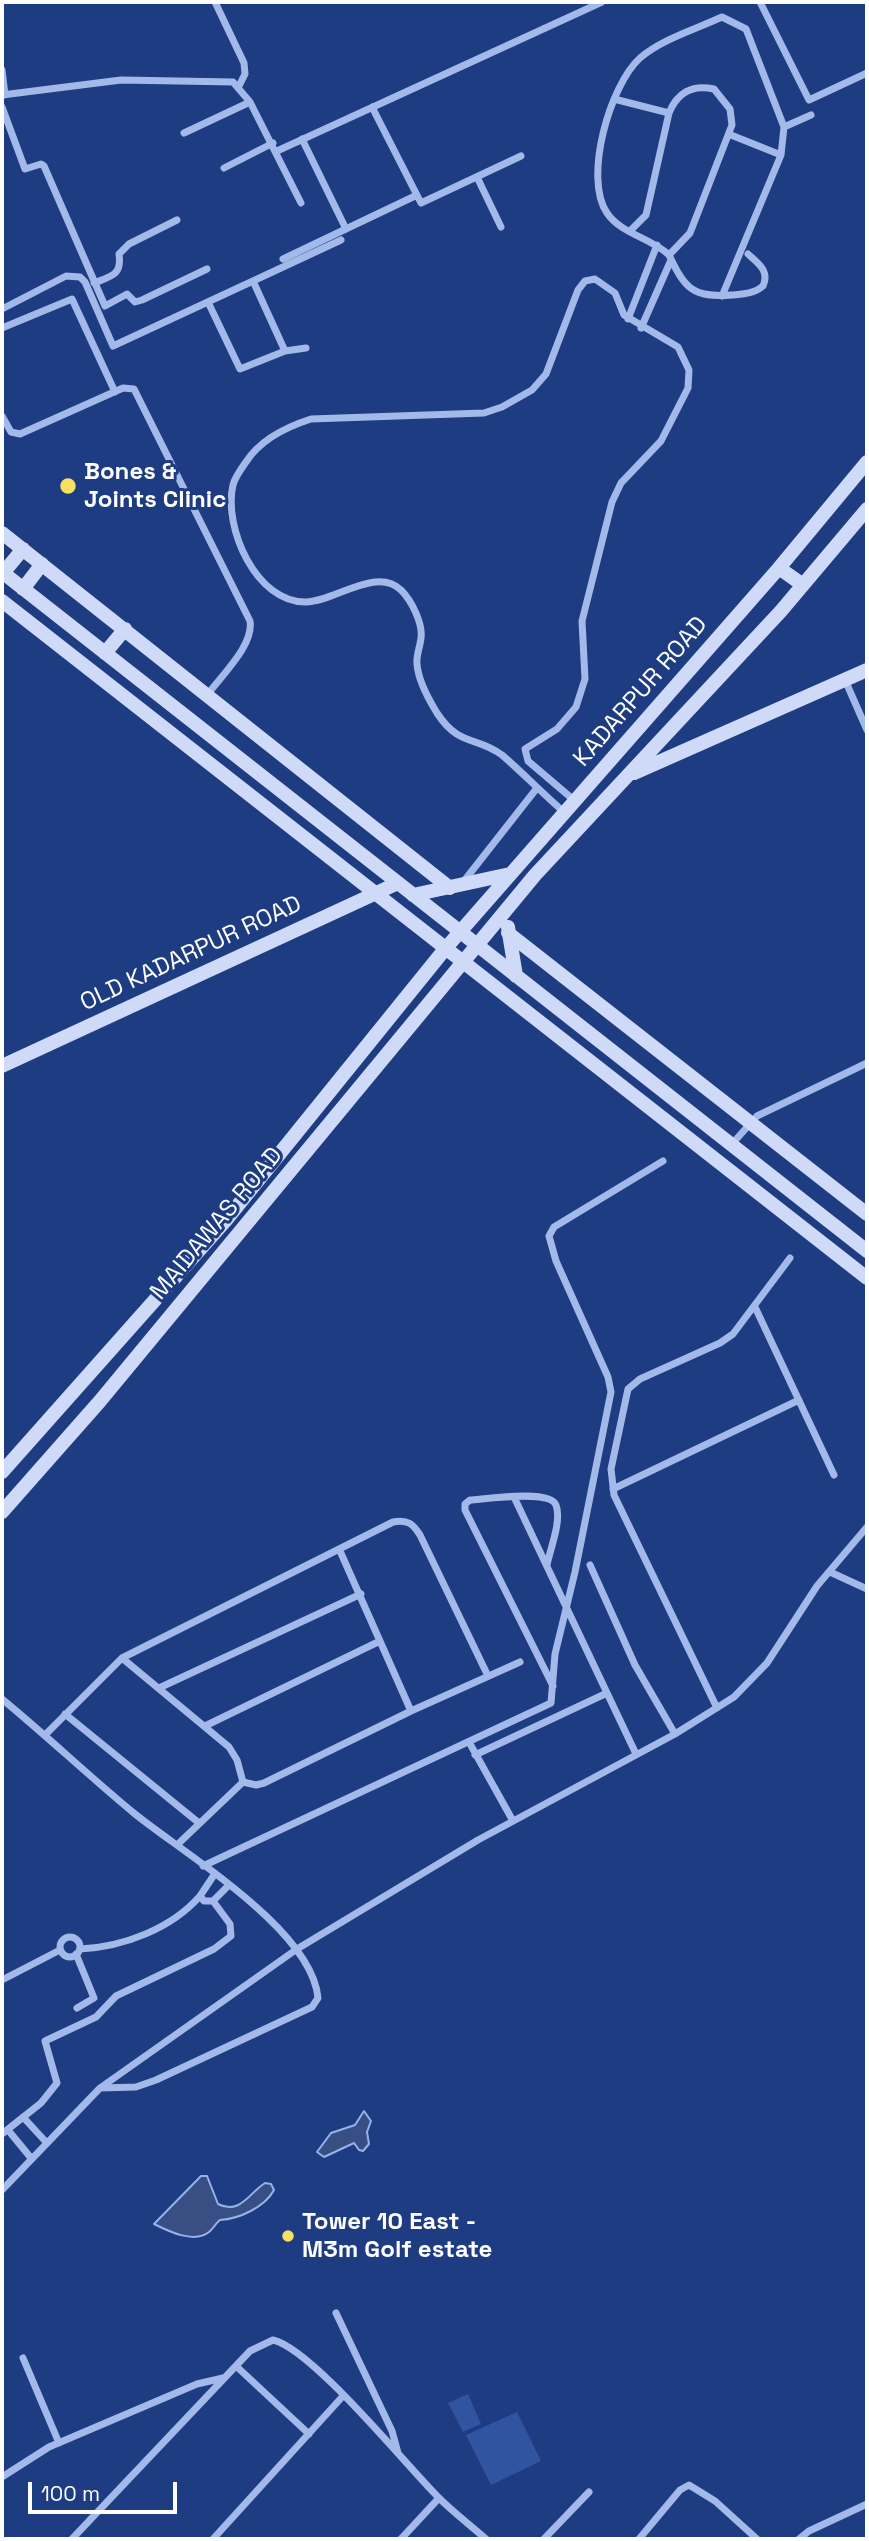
<!DOCTYPE html>
<html>
<head>
<meta charset="utf-8">
<style>
	body { margin:0 }
	#map { position:relative; width:869px; height:2541px; overflow:hidden; background:#1e3c81; font-family:"Space Grotesk",sans-serif }
	canvas { display:block }
	.frame { position:absolute; inset:0; border:4px solid #fff; pointer-events:none }
	.scale { position:absolute; left:28px; top:2482px; width:149px; height:32px; box-sizing:border-box; border:4px solid #fff; border-top:0; padding-left:9px; font-size:21px; line-height:24px; white-space:nowrap; color:#fff; -webkit-text-stroke:5px #1e3c81; paint-order:stroke }
</style>
</head>
<body>
<div id="map">
<canvas width="869" height="2541"></canvas>
<div class="frame"></div>
<div class="scale">100 m</div>
</div>
<script>
const ctx = document.querySelector('canvas').getContext('2d');
ctx.lineJoin = 'round';
function paint(path, color) { ctx.fillStyle = color; ctx.fill(path, 'evenodd'); }
function strokePath(path, color, width, dash) { ctx.strokeStyle = color; ctx.lineWidth = width; ctx.lineCap = dash ? 'butt' : 'round'; ctx.setLineDash(dash || []); ctx.stroke(path); }
function drawText(font, color, halo, rows, align = 'center') {
  ctx.font = font + ' "Space Grotesk",sans-serif'; ctx.lineWidth = 6; ctx.setLineDash([]); ctx.textBaseline = 'middle'; ctx.strokeStyle = halo; ctx.fillStyle = color; for (const [text, x, y, turn = 0] of rows) {
    ctx.save(); ctx.translate(x, y); ctx.rotate((+turn || 0) * Math.PI / 180); ctx.textAlign = isNaN(turn) ? turn : align; if (halo) ctx.strokeText(text, 0, 0); ctx.fillText(text, 0, 0); ctx.restore();
  }
}
paint(new Path2D(`
	M468 2394 481 2424 463 2432 448 2403Z
	M517 2412 541 2461 491 2485 466 2435Z`), '#3154a0');
const water = new Path2D(`
	M364 2111 371 2121 367 2132 369 2144 363 2151 359 2150 354 2143 324 2157 317 2152 331 2133 355 2125Z
	M201 2176H207L218 2204C240 2215 248 2194 265 2183L271 2184 274 2190C265 2207 239 2219 220 2220 216 2223 213 2229 209 2232 194 2244 168 2231 154 2224Z`);
paint(water, '#394f83');
strokePath(water, '#96b2eb', 2);
strokePath(new Path2D(`
	M215 2 244 63 245 74 239 86
	M760 2 809 100 867 73
	M2 70 5 95
	M2 95 121 80 233 82 250 102 301 203
	M614 99 669 113
	M2 107 25 169 41 164 44 166 105 306 127 294 135 302 142 300 207 269
	M372 107 421 203 521 156
	M184 133 250 102
	M731 135 781 155
	M302 139 346 229
	M277 151 602 2
	M224 168 273 143
	M477 177 501 227
	M630 231 646 215 669 113C677 93 692 84 714 89L730 109 732 125 690 233 669 255C652 238 621 234 607 213 583 178 610 85 640 58 662 39 696 29 722 17L746 29 784 127
	M669 255C685 289 693 298 732 295 743 294 754 294 763 286 770 271 758 263 748 254
	M283 259 415 196
	M253 281 341 240
	M94 283C112 276 122 275 119 254L129 244 177 220
	M722 296 781 155 784 127 811 115
	M208 302 240 369 285 351
	M2 309 66 276 80 277 85 282 113 346 253 281 285 351 306 348
	M628 319 657 245
	M2 328 72 299 115 392
	M641 328 671 260
	M2 416 11 432 20 434 123 388 134 389 250 621C254 645 222 675 208 694
	M845 680 867 730
	M564 812C543 794 523 773 502 755 477 736 459 747 437 713 429 700 418 680 417 664 416 656 420 647 421 638 423 624 412 601 401 590 376 566 334 602 306 602 256 603 223 527 233 485 235 477 241 469 246 462 260 440 286 427 311 419L484 413 502 407 532 390 546 374 578 290 585 281 595 279 615 293 624 315 678 347 689 370 688 388 661 441 621 483 612 502 582 621 585 679 576 707 557 729 525 749 528 761 575 801
	M464 881 537 788
	M732 1144 757 1116 867 1063
	M755 1307 834 1475
	M613 1489 799 1400
	M514 1497 636 1754
	M340 1551 411 1711
	M547 1565C550 1549 562 1521 556 1505 550 1489 486 1499 470 1500L465 1504V1510L553 1686
	M590 1565 635 1665 675 1734
	M830 1572 867 1589
	M122 1658 229 1747 237 1760 243 1782
	M159 1688 361 1594
	M2 1699C47 1736 90 1777 135 1814 186 1855 312 1930 318 1998L312 2007 156 2080 136 2087 100 2088 2 2190
	M717 1708 614 1495 611 1469 628 1389 640 1379 720 1343 733 1334 790 1258
	M65 1714 199 1823
	M205 1726 380 1641
	M45 1735 122 1658 393 1522C408 1519 413 1524 420 1535L488 1676
	M469 1742 513 1821
	M475 1755 607 1693
	M243 1782 256 1785 264 1783 411 1711 520 1662
	M177 1845 243 1782
	M203 1866 551 1703 555 1654 575 1572 611 1392 608 1377 556 1261 549 1236 554 1227 663 1161
	M214 1875 200 1896 204 1901H213L228 1886
	M60 1947a10 10 0 1 1 20 0a10 10 0 1 1-20 0Z
	M80 1949C123 1947 171 1929 200 1896
	M76 1954 94 1998 77 2008
	M2 1980 60 1950
	M100 2088 297 1949 478 1840 675 1734 734 1697 767 1663 817 1586 867 1527
	M23 2117 46 2142
	M8 2130 31 2158
	M2 2134 41 2103 57 2083 45 2041 96 2017 116 1996 214 1949 231 1936 230 1924 213 1901
	M336 2313 392 2431 398 2453
	M23 2358 59 2443
	M236 2366 309 2434
	M2 2477 49 2447 197 2384 223 2378
	M72 2539 250 2351 273 2340C312 2349 404 2463 438 2497 453 2512 470 2525 486 2539
	M213 2539 343 2396
	M401 2539 439 2498
	M544 2539 589 2492
	M639 2539 680 2490 689 2485 715 2501 757 2539
	M799 2539 809 2531 867 2504`), '#a3b9e9', 7);
strokePath(new Path2D(`
	M2 533 450 888
	M779 568 803 585
	M2 572 867 1251
	M3 573 23 549
	M23 589 42 564
	M2 601 867 1278
	M105 653 125 629
	M634 773 867 670
	M413 895 510 874
	M508 927 516 976
	M508 933 867 1214
	M2 1066 398 883
	M2 1472 226 1220 445 949 779 568 867 462
	M2 1512 100 1401 535 875 781 611 867 509`), '#cedaf7', 14);
for (const [x, y, r, color] of [
	[68,486,9,"#f8e161"],
	[288,2236,7,"#f8e161"]
]) { const dot = new Path2D(); dot.arc(x, y, r, 0, 2 * Math.PI); ctx.fillStyle = color; ctx.fill(dot); strokePath(dot, '#1e3c81', 2.5); }
drawText('bold 24px', '#fff', '#1e3c81', [
	["Bones &",84,472],
	["Joints Clinic",84,500],
	["Tower 10 East -",302,2222],
	["M3m Golf estate",302,2250]
], 'left');
drawText('24px', '#fff', '#1e3c81', [
	["KADARPUR ROAD",641,692,-49],
	["OLD KADARPUR ROAD",191,954,-25],
	["MAIDAWAS ROAD",217,1224,-50]
]);
</script>
</body>
</html>
